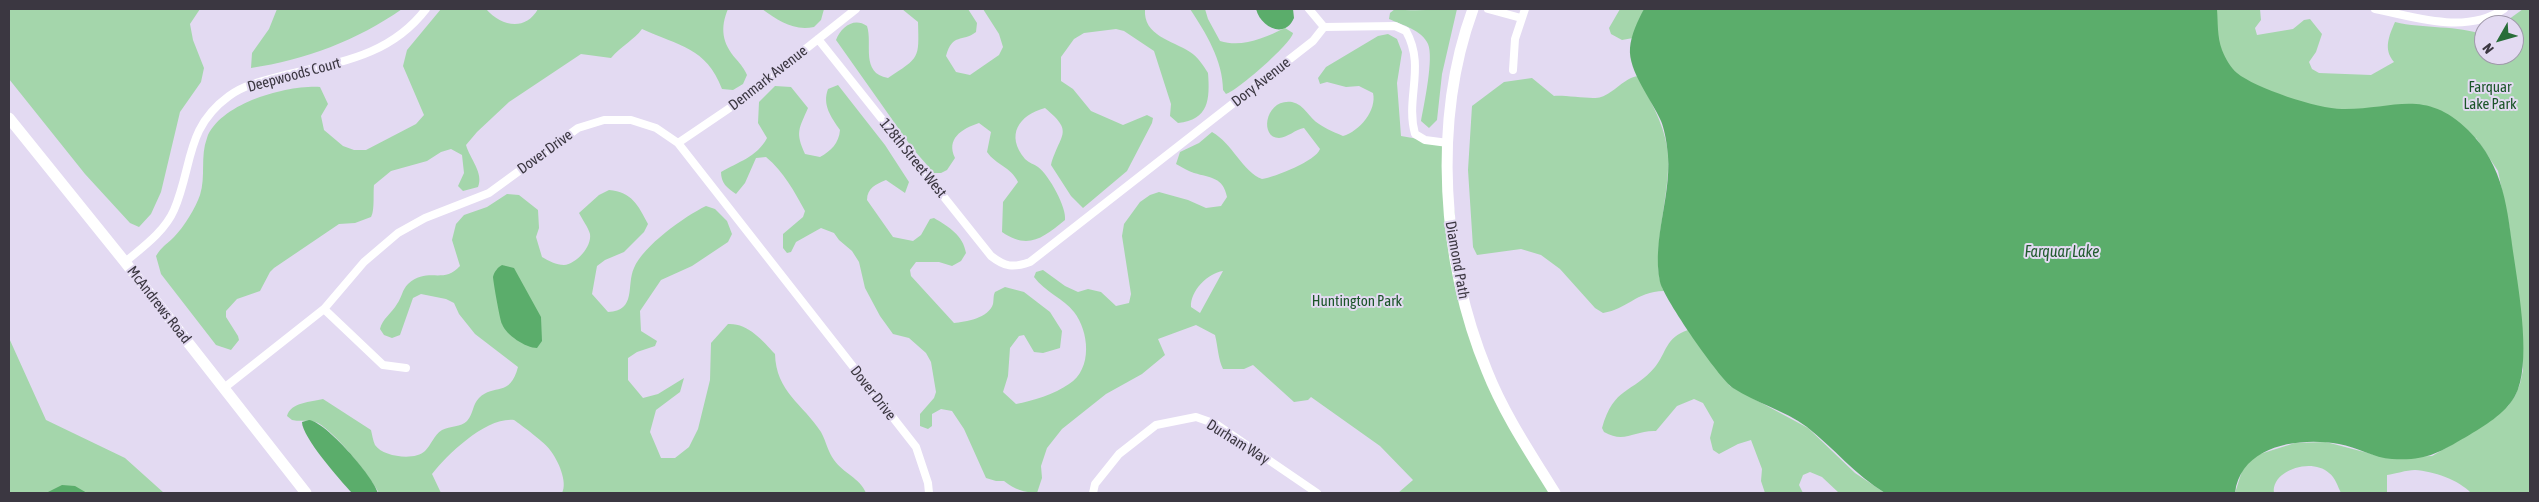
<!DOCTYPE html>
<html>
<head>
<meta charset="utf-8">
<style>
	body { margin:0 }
	#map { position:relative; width:2539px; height:502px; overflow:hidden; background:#e3daf2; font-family:"Asap Condensed",sans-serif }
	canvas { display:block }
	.frame { position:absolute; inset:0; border:10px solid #3b3741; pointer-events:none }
	.north { position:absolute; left:2474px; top:15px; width:50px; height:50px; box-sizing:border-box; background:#e3daf2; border:1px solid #a099ab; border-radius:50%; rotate:232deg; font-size:14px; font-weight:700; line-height:20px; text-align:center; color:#3b3741 }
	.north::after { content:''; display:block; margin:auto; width:18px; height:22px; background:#286d38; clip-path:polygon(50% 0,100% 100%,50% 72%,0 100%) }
</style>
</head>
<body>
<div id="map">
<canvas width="2539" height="502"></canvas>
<div class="frame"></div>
<div class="north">N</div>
</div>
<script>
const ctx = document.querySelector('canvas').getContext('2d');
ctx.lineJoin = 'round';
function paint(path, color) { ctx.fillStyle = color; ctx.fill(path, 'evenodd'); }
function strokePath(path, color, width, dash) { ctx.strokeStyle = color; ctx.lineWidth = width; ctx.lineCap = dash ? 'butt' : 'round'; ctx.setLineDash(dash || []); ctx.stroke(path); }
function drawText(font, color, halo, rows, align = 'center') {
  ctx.font = font + ' "Asap Condensed",sans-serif'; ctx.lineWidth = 4; ctx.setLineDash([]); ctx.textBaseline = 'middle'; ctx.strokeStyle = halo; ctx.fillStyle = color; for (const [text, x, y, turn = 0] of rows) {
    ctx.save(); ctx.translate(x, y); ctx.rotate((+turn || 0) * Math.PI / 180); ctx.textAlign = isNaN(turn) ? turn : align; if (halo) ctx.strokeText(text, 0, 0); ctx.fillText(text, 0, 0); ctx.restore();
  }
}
paint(new Path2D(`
	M9 9H200L190 24 193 40 204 68 201 82 180 112 161 192 151 214 139 227 130 223 85 174 9 79Z
	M277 9H402C358 40 305 60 251 68L252 53 269 29Z
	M441 9H486C501 26 525 32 538 9H728C720 28 722 43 736 59 741 65 744 68 747 75L743 84 733 90 722 89C706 47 679 46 642 29 634 40 621 46 611 58L581 54 509 102 477 132 466 145C470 159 484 173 478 187L463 191 458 186 464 173 462 155 451 149 441 152 427 161 391 171 374 185C373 193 375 211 371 217L355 223 339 224 274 268 270 272 260 291 237 299 226 311V317L238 336 239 340 231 350 216 345 161 274 156 256C161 247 167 244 174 237 184 227 196 207 200 195 206 177 200 156 207 138 220 103 287 85 320 87L328 104 321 116 324 130 343 146 354 150H366L416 124 424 115 403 66 407 50Z
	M762 9H824L821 20 814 27C793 31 779 21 762 9Z
	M902 9H968L977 23 976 32C962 43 953 32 946 56L956 72 970 75 999 55 1003 47 999 34 983 9H1145C1143 36 1172 40 1190 52 1198 57 1203 65 1208 73 1210 99 1209 120 1178 123L1170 116 1171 104 1154 51 1124 31 1116 29 1084 33 1074 39 1061 57V81L1073 89 1091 111 1123 125 1147 115 1153 118 1152 123 1127 171 1083 208 1071 196 1051 165C1060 133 1075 133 1045 108 1019 115 1005 135 1025 159 1029 163 1034 164 1038 167 1049 175 1067 208 1065 220 1043 238 1028 250 1002 232L1003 202 1018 182C1011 167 996 165 987 152L991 132 979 123C961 129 946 139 955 158L947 170 941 173H934L913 149 836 40C841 27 854 17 867 26 873 44 860 73 888 78 920 57 919 59 918 22Z
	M1190 9H1205L1208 19 1220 41C1242 48 1264 38 1285 28L1293 33C1291 44 1237 91 1226 94L1223 90C1223 61 1206 33 1190 9Z
	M1395 9C1415 12 1437 9 1457 9L1442 74 1437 120 1429 128 1421 121C1424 105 1434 58 1428 44 1422 30 1402 25 1389 19L1390 13Z
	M1620 9H1644L1633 38 1622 40 1611 34 1609 28Z
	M2208 9H2260L2261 20 2255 28 2257 35 2293 29 2304 20 2310 19 2322 34 2316 52 2309 62 2312 69 2319 73 2371 75 2394 62C2383 49 2389 36 2395 22 2423 29 2459 25 2483 35L2484 55H2514V25H2501L2523 9H2530V493H2471C2459 480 2433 471 2415 470 2406 470 2395 474 2387 475V493H2341C2338 487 2335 477 2329 473 2311 457 2271 471 2274 493H2235L2242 471 2248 461 2260 454 2295 443 2326 442 2387 458 2432 456 2463 438 2508 406 2515 396 2520 384 2523 370V343L2509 225 2498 171 2476 138 2325 121 2221 72Z
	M1388 34 1397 39 1402 52 1397 83 1401 136 1447 144 1463 291 1494 383 1556 493H1398L1413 480 1380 446 1311 397 1308 400 1294 402 1253 365 1244 369H1223C1218 359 1218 347 1215 335L1196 325 1158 339 1165 355 1142 374 1106 394 1062 429 1047 448 1041 466 1042 478 1037 493C1024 492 1015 490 1004 481H996L986 478 964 429 952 411 941 409 932 414V426L928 429 920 426V414L934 398 936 392 931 362 926 353 909 338 893 334 880 316 865 288 859 262 852 251 839 240 834 233 821 228 796 242 791 252 787 253 783 248V234L803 217 805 211C794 191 784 172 766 157L756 158 745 183 736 194C727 188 721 183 721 172 738 162 757 157 767 138L758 123 759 102 775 86 791 87 808 108C799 129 795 132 805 154L820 157C831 151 839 143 840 130 831 117 822 105 828 89L838 85 885 145 909 182 905 193 886 180C876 184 867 188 867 200L893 237 913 241 921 235 930 219 934 218C949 227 963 235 966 253L961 261 952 266 939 262H916L910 270 911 276 954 323C965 322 989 318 993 304 994 299 993 296 995 292L1005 287 1024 292 1050 312 1062 331 1060 348 1043 353 1034 352 1024 335 1019 336 1010 348 1008 376 1003 392 1016 404C1032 401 1055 394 1069 384 1093 369 1089 331 1074 312 1063 298 1045 292 1034 277L1036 272 1043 270 1065 286 1078 292 1088 289 1101 292 1116 306 1129 303 1131 294 1122 236 1124 224 1140 202 1150 195 1159 192 1188 200 1206 208 1221 206 1227 197C1223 177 1211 178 1194 173 1188 171 1182 167 1176 164L1180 152 1199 143 1212 132C1232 143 1243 172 1262 179 1275 177 1316 161 1320 149L1304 128C1296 129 1287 138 1279 138 1259 138 1265 98 1292 102 1305 105 1309 118 1319 124 1326 129 1336 133 1343 136 1360 131 1377 110 1373 93L1359 86 1346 87 1327 82 1320 84 1318 78 1326 67 1378 36ZM1223 271 1200 313 1191 307C1190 291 1208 273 1223 271Z
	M1638 76C1649 99 1663 121 1667 147 1674 189 1647 256 1664 291 1635 292 1628 309 1603 313L1595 308 1560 269 1541 255 1521 249 1477 255 1473 247 1468 170 1472 106 1504 82 1532 78 1554 96C1566 95 1594 100 1601 97 1614 93 1624 78 1638 76Z
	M609 190C632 192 638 205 648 224L644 232 624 252 605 260 597 266 592 294 608 312C637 311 626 285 634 268 643 246 685 216 706 206L715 209 727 221 732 234 728 242 692 266 661 280 640 311 641 331 657 341 655 346 637 352 628 358V380L643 398 658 394 684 378 680 392 656 410 650 432 661 458H675L689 447 698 429 710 380 711 343 728 324C748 323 762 340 775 354 776 392 803 404 821 432 826 441 828 452 834 460 843 473 860 478 866 493H562C568 482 558 460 550 450 547 444 521 425 514 420 486 417 448 454 432 474L441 493H379C369 475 336 433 318 423 310 419 301 422 292 420L287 416C291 402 311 402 323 399L371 430C372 434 373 441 375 445 383 457 415 461 425 451 431 445 434 435 442 430 450 426 461 427 467 421 474 413 472 405 479 398 494 383 510 398 518 367L475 334 459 314 454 303 446 299 421 294 413 298 400 335 392 338 384 335 380 329C382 319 392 313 397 304 402 297 402 290 408 284 428 266 443 285 460 266L452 240 456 224 464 215 487 207 507 194 519 195 538 210 539 228 536 237 542 257C549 261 556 265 564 265 576 264 592 247 590 234 588 227 582 219 579 213L599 195Z
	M1688 330 1730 386 1808 428 1855 473 1885 493H1839L1822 477 1810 472 1803 475 1799 485 1803 493H1765L1761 481 1762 469 1751 440 1738 444 1719 454 1713 450 1710 438 1714 422 1703 403 1694 399 1677 406 1656 431C1634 430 1625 444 1604 432L1602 428C1614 386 1632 394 1655 367 1667 352 1665 338 1688 330Z
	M9 338 46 420 125 458 164 493H9Z`), '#a4d6ab');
paint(new Path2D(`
	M1256 9H1293L1294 18C1285 39 1261 28 1256 9Z
	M1644 9H2217C2218 22 2217 37 2222 50 2225 58 2231 68 2237 73 2255 88 2318 109 2342 109 2393 110 2424 87 2468 130 2505 167 2507 209 2514 258 2519 292 2532 366 2515 396 2505 414 2484 426 2466 437 2438 453 2426 461 2392 459 2374 458 2357 447 2339 444 2299 437 2241 445 2235 493H1885C1855 475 1834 448 1807 427 1784 410 1756 403 1733 388 1719 378 1664 299 1660 282 1651 237 1674 192 1667 147 1666 139 1664 128 1661 121 1652 100 1628 71 1630 48 1631 35 1638 20 1644 9Z
	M502 265 514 268 541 317 542 341 537 348C526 348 506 335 502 324 500 321 493 280 493 277 494 272 498 267 502 265Z
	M309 420C326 422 373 476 378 493H352C340 480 302 437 302 422Z
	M62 485 75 486 87 493H46Z`), '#5bad6b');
strokePath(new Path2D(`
	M1309 9 1324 27
	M1488 9 1521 18
	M2375 9C2416 17 2465 35 2504 9
	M818 39 991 256C1005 267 1013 268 1030 262L1313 41 1324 27 1395 26 1406 31C1426 67 1405 98 1415 134L1425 140 1448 143
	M1513 70 1515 39 1525 9
	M678 143 740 101 856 9
	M125 262C143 247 165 231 174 210 193 166 185 128 229 96 245 84 266 80 285 75 340 62 390 56 426 9
	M324 309 383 365 406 368
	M224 388 324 309 364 262 398 233 425 218 489 193 578 128 604 120H631L656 128 678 143 916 447 928 483 929 493
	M1093 493 1095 484 1119 454 1156 425 1196 417 1216 424 1317 493`), '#fff', 8);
strokePath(new Path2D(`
	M1473 9C1432 121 1442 262 1487 371 1504 414 1531 454 1555 493
	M9 118 125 262 306 493`), '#fff', 11);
drawText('15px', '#3b3741', '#e3daf2', [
	["Deepwoods Court",294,75,-15],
	["Denmark Avenue",768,78,-38],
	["Dory Avenue",1261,82,-38],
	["Dover Drive",545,152,-36],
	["128th Street West",913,158,51],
	["Diamond Path",1457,260,80],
	["McAndrews Road",159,305,52],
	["Dover Drive",873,393,52],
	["Durham Way",1238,442,32]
]);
drawText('15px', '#1b5529', '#e3daf2', [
	["Farquar",2490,87],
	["Lake Park",2490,104],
	["Huntington Park",1357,301]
]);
drawText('italic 16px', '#235c30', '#e3daf2', [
	["Farquar Lake",2062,252]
]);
</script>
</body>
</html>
